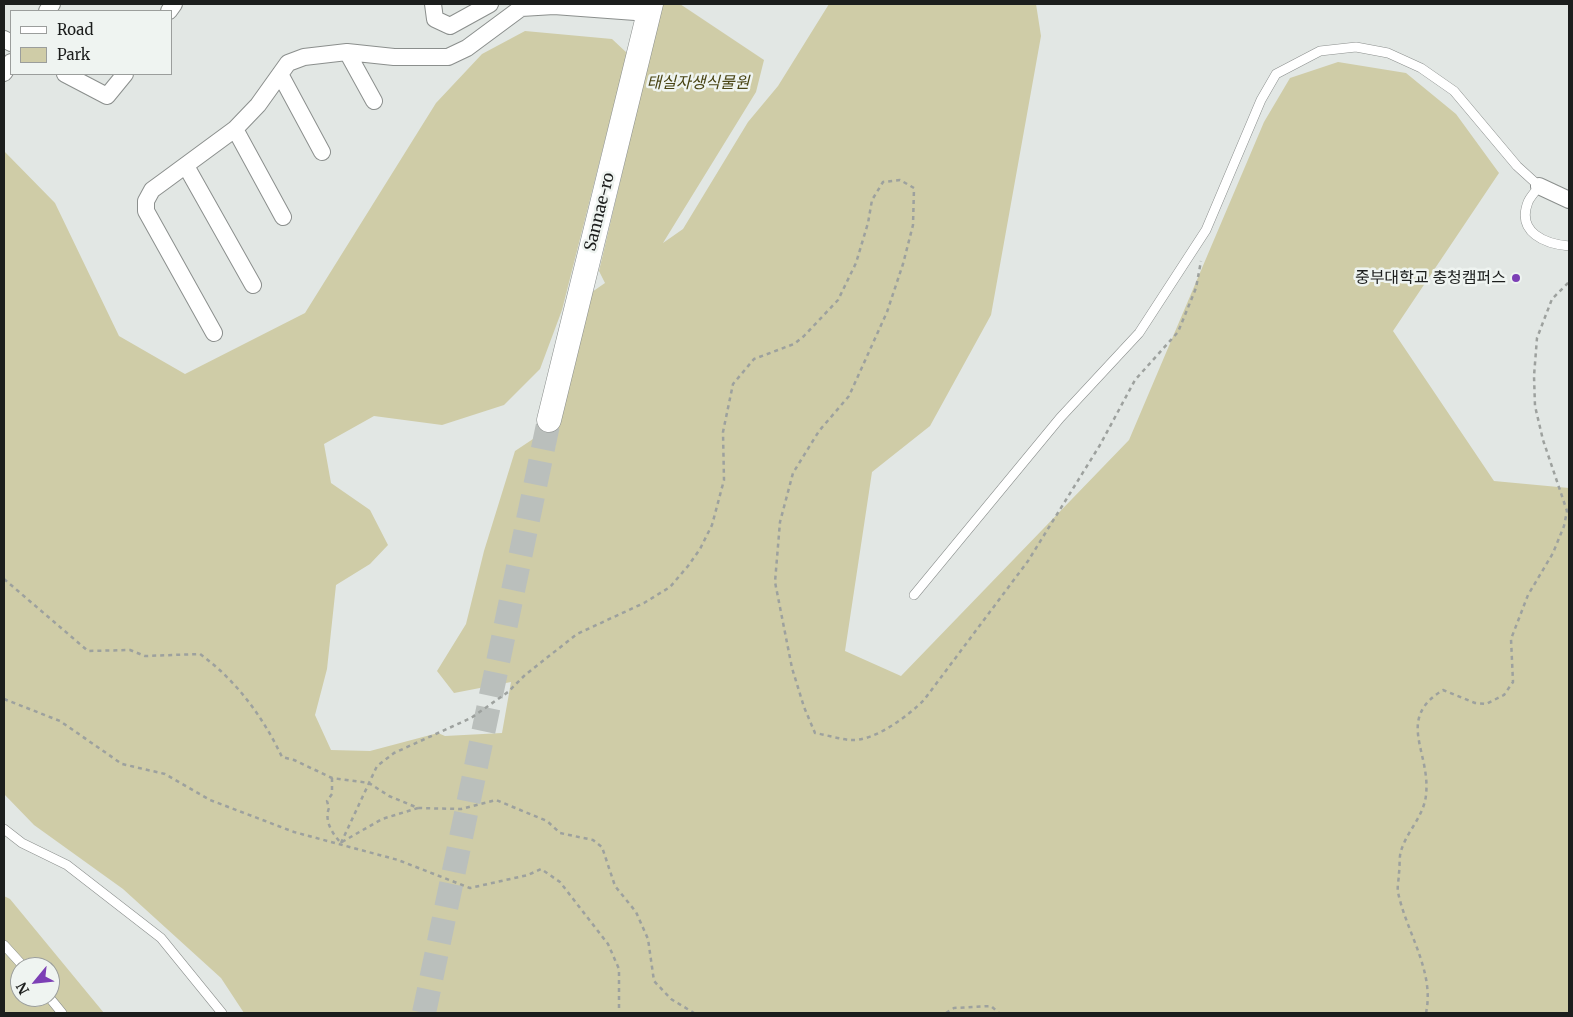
<!DOCTYPE html>
<html>
<head>
<meta charset="utf-8">
<style>
	body { margin:0 }
	#map { position:relative; width:1573px; height:1017px; overflow:hidden; background:#e2e7e4; font-family:Merriweather,serif }
	canvas { display:block }
	.frame { position:absolute; inset:0; border:5px solid #1c1e1d; pointer-events:none }
	.legend { position:absolute; left:10px; top:10px; width:162px; height:65px; box-sizing:border-box; background:#eff4f1; border:1px solid #9b9e9c; margin:0; padding:6px 9px; list-style:none; font-size:15px; color:#1c1e1d }
	.legend li { display:flex; align-items:center; gap:10px; height:25px }
	.legend b { width:25px; border:1px solid #9b9e9c }
	.north { position:absolute; left:10px; top:957px; width:50px; height:50px; box-sizing:border-box; background:#eff4f1; border:1px solid #9b9e9c; border-radius:50%; rotate:242deg; font-size:14px; font-weight:700; line-height:20px; text-align:center; color:#1c1e1d }
	.north::after { content:''; display:block; margin:auto; width:18px; height:22px; background:#7c3fb5; clip-path:polygon(50% 0,100% 100%,50% 72%,0 100%) }
</style>
</head>
<body>
<div id="map">
<canvas width="1573" height="1017"></canvas>
<div class="frame"></div>
<ul class="legend">
<li><b style="height:6px;background:#fff"></b>Road</li>
<li><b style="height:14px;background:#cfcca7"></b>Park</li>
</ul>
<div class="north">N</div>
</div>
<script>
const ctx = document.querySelector('canvas').getContext('2d');
ctx.lineJoin = 'round';
function paint(path, color) { ctx.fillStyle = color; ctx.fill(path, 'evenodd'); }
function strokePath(path, color, width, dash) { ctx.strokeStyle = color; ctx.lineWidth = width; ctx.lineCap = dash ? 'butt' : 'round'; ctx.setLineDash(dash || []); ctx.stroke(path); }
function drawText(font, color, halo, rows, align = 'center') {
  ctx.font = font + ' Merriweather,"Noto Sans KR",serif'; ctx.lineWidth = 5; ctx.setLineDash([]); ctx.textBaseline = 'middle'; ctx.strokeStyle = halo; ctx.fillStyle = color; for (const [text, x, y, turn = 0] of rows) {
    ctx.save(); ctx.translate(x, y); ctx.rotate((+turn || 0) * Math.PI / 180); ctx.textAlign = isNaN(turn) ? turn : align; if (halo) ctx.strokeText(text, 0, 0); ctx.fillText(text, 0, 0); ctx.restore();
  }
}
paint(new Path2D(`
	M662 4H680L764 60 756 92 663 243 683 229 748 122 778 86 829 4H1036L1041 36 991 315 930 426 872 472 845 651 901 676 1129 440 1264 122 1290 78 1338 62 1406 73 1456 114 1499 173 1393 331 1494 481 1569 488V1013H244L221 978 123 889 34 825 4 794V151L55 203 119 336 185 374 305 313 436 103 482 54 525 31 612 39 627 53 562 310 540 369 504 405 442 425 374 416 324 444 331 483 370 510 388 545 370 564 336 585 327 669 315 715 331 750 370 751 438 733 445 736 502 733 511 682 454 693 437 671 466 624 484 551 515 451 533 439 555 448 560 412 592 292 605 283 599 271Z
	M4 896 10 899 104 1013H4ZM20 967H50V997H20Z`), '#cfcca7');
strokePath(new Path2D(`
	M424 1013 549 420`), '#babfbc', 24, [24, 12]);
const lane = new Path2D(`
	M914 595 1060 418 1139 333 1206 230 1261 100 1276 74 1320 51 1356 47 1388 53 1421 68 1454 91 1517 166 1539 186C1536 191 1530 197 1528 202 1516 233 1546 244 1569 246
	M4 829 22 843 67 865 161 938 222 1013
	M4 945 24 967
	M49 997 62 1013`);
const street = new Path2D(`
	M433 4 435 19 450 26 490 4
	M47 11 52 4
	M169 11 174 4
	M4 39 11 43
	M347 52 374 101
	M4 73 11 62
	M65 74 107 96 125 74
	M280 74 322 152
	M235 129 283 217
	M186 166 253 285
	M1539 186 1569 200
	M214 333 146 211V201L152 190 163 182 235 129 258 105 288 63 304 57 347 52 394 57H448L467 48 521 8 554 6 649 13`);
const secondary = new Path2D(`
	M549 420 651 4`);
strokePath(lane, '#8b8f8d', 10);
strokePath(street, '#8b8f8d', 18);
strokePath(secondary, '#8b8f8d', 25);
strokePath(new Path2D(`
	M4 579 88 651 130 650 145 656 200 654C236 680 263 717 282 757L294 760 332 778 369 783 389 796 418 808 461 809 496 800 547 821 560 833 593 840 602 847 615 886 636 912 648 939 654 981 671 999 694 1013
	M4 699 60 721 122 764 165 774 210 800 294 832 398 860 470 888 528 875 541 869 560 882 608 944 619 969V1013
	M332 778V794L327 801 329 808C324 820 332 833 340 842
	M342 842 382 819 418 808
	M341 843 377 766 394 753 471 718 508 692 525 675 577 634 644 603 670 587 688 566 700 549 712 525 724 480 723 432 733 384 754 359 794 344 804 336 838 300 856 263 868 223 872 200 883 182 900 180 914 188 913 225 903 264 887 312 849 396 819 431 793 473 780 522 775 582 792 668 804 707 815 733C827 735 839 739 850 740 874 742 908 716 924 700L1028 561 1100 445 1135 380 1178 332 1196 288 1201 261
	M946 1013 954 1008 991 1006 999 1013
	M1426 1013C1435 971 1406 932 1398 892 1397 886 1399 879 1399 873 1400 866 1399 857 1401 851 1407 831 1424 816 1426 795 1431 752 1395 719 1443 690L1475 703 1486 704 1504 695 1513 682 1511 639 1528 595 1553 553 1564 526 1567 511 1543 440 1535 406 1534 376 1537 338 1552 299 1569 282`), '#9da19e', 2.5, [4, 4]);
strokePath(lane, '#fff', 9);
strokePath(street, '#fff', 16);
strokePath(secondary, '#fff', 24);
for (const [x, y, r, color] of [
	[1516,278,5,"#7c3fb5"]
]) { const dot = new Path2D(); dot.arc(x, y, r, 0, 2 * Math.PI); ctx.fillStyle = color; ctx.fill(dot); strokePath(dot, '#eff4f1', 2); }
drawText('italic 16px', '#494414', '#eff4f1', [
	["태실자생식물원",698,83]
]);
drawText('16px', '#1c1e1d', '#eff4f1', [
	["Sannae-ro",600,212,-76]
]);
drawText('16px', '#1c1e1d', '#eff4f1', [
	["중부대학교 충청캠퍼스",1506,278]
], 'right');
</script>
</body>
</html>
